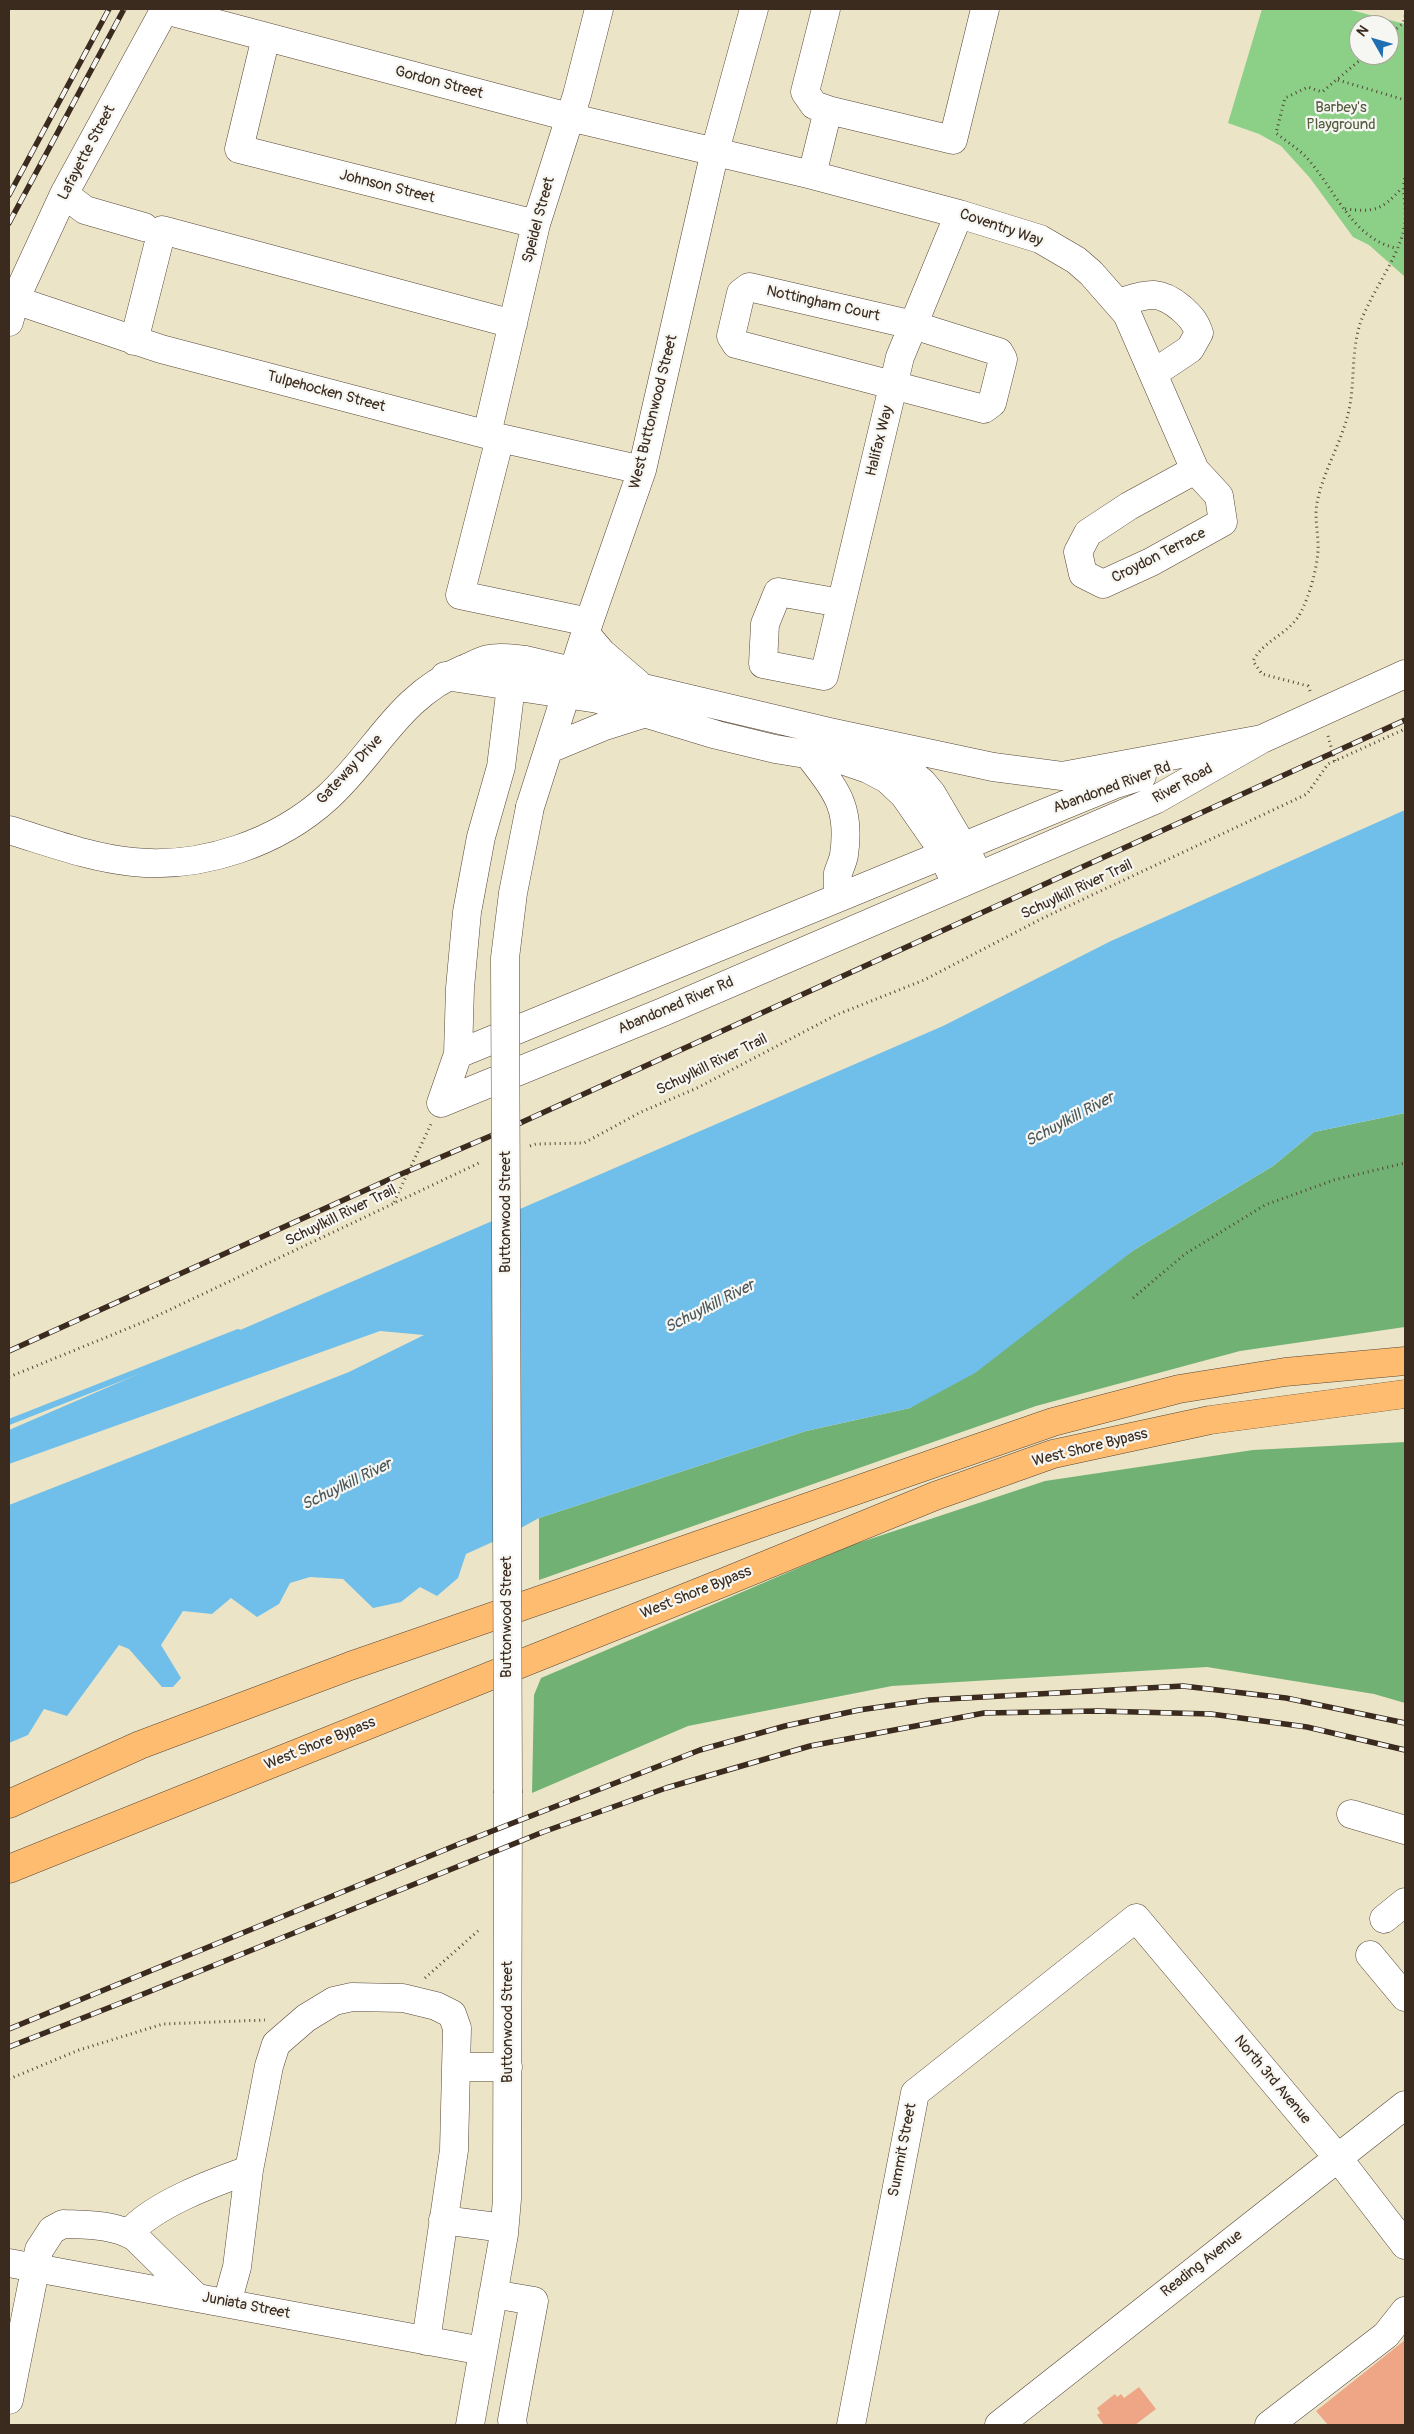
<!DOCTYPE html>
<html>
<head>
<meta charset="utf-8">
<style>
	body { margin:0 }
	#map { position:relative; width:1414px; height:2434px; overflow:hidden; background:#ece4c7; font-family:Pangolin,sans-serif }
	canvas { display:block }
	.frame { position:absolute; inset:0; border:10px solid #3b2a1e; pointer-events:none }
	.north { position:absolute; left:1349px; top:15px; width:50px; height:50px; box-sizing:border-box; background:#f6f6f2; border:1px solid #aba49d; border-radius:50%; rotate:308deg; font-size:14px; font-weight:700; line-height:20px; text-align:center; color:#3b2a1e }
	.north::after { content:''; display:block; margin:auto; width:18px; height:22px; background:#1f6fb2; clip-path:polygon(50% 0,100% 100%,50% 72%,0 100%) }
</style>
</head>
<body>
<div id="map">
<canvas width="1414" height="2434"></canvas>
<div class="frame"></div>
<div class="north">N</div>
</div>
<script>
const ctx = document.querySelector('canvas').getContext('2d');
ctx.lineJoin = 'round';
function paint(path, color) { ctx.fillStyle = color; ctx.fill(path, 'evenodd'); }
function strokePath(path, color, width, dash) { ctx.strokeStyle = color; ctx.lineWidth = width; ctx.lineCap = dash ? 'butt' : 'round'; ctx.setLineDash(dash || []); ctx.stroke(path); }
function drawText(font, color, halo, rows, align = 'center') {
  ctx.font = font + ' Pangolin,sans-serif'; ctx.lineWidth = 4.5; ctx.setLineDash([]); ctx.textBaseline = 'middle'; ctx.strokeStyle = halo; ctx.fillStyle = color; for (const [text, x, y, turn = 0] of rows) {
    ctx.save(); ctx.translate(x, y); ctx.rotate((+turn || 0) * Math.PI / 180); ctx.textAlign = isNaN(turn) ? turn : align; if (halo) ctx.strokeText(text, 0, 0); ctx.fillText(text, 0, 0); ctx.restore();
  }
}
paint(new Path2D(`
	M1262 9H1347L1405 24V277L1369 245 1353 237 1310 178 1281 146 1259 134 1228 123ZM1359 25H1389V55H1359Z`), '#8cd088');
paint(new Path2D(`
	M1405 1113V1327L1240 1351 1036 1406 539 1580V1518L806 1431 910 1408 1134 1250 1273 1166 1314 1132Z
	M1405 1442V1703L1374 1694 1207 1667 892 1686 688 1726 532 1793 534 1695 541 1678 852 1545 1045 1481 1253 1450Z`), '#71b274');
paint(new Path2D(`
	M1405 810V1113L1314 1132 1273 1166 1134 1250 975 1373 910 1408 806 1431 539 1518 508 1535 466 1554 458 1578 437 1596 420 1587 401 1602 373 1608 343 1579 310 1577 290 1583 279 1604 257 1617 231 1598 212 1614 183 1611 161 1645 181 1678 173 1687H162L129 1649 119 1645 67 1716 44 1709 28 1735 9 1743V1505L349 1372 424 1335 380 1331 9 1464V1430L943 1026 1111 941Z`), '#6fbfea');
strokePath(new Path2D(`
	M9 1422 238 1332`), '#6fbfea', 6);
paint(new Path2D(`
	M1405 2340V2425H1328L1316 2411Z
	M1139 2387 1156 2409 1135 2425H1104L1097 2415 1100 2413 1097 2408 1115 2394 1117 2397 1121 2394 1124 2398Z`), '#eea687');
const minor = new Path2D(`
	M826 9 805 92 814 105 828 110
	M165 10 569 117 812 175 959 214 1040 239 1076 260 1091 273 1127 314 1195 470 1219 496 1223 522 1151 562 1103 584 1083 574 1078 552 1088 533 1129 506 1195 470
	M266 37 239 149 536 224
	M812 175 828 110 953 140 985 9
	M64 194 85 210 144 227
	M749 287 913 325 999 352 1003 359 992 403 984 409 736 344 731 336 741 293Z
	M15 300 161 349 500 438 642 470
	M1118 303C1146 295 1157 288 1181 308 1190 316 1195 321 1199 333L1190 349 1154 373
	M9 322 15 300 64 194 165 9
	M134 341 162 230 513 324
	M487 434 536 224 577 95 599 9
	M500 438 460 595 589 622
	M841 603 778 592 765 624 763 664 824 676 900 357 959 214
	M585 633 602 653 637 683
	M445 676 598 699 717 735 775 749 842 760 868 769 887 779 904 795 936 841 950 871
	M874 743 922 782 932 794 972 862
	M549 749 602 727 643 714
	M808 754C836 791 851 806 844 855 843 861 840 867 838 873 837 880 838 889 838 896
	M530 807 589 622 642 470 715 151 754 9
	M9 830C49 842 91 858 133 862 202 869 278 843 328 797 377 752 398 696 464 669 472 666 480 661 489 659 500 656 515 659 526 660L830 732 993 767 1062 776 1262 739
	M458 1054 1113 785 1142 776
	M441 1103 663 1012 1155 800 1262 739 1405 674
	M441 1103 458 1054 460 988 467 912 481 837 501 767 511 686
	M1351 1814 1405 1830
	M1384 1919 1405 1902
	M1370 1955 1405 1997
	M456 2067H508
	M443 2220 504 2228
	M129 2233C155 2204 212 2183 249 2170
	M9 2263 483 2351
	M493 2294 534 2301 512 2420 513 2425
	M227 2303 237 2267 249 2170 269 2066 276 2044 306 2018 334 2001 352 1997 403 1998 436 2006 452 2014 457 2028 454 2150 426 2341
	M9 2400 39 2250 52 2230 63 2224C88 2225 113 2224 135 2237L196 2297
	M470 2425 504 2234 507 2199 508 1793
	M851 2425 915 2093 1136 1918 1338 2158 1405 2245
	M999 2425 1405 2105
	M1269 2425 1386 2335 1405 2311`);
const highway = new Path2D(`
	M9 1804 140 1745 350 1666 1053 1422 1179 1389 1285 1372 1405 1361
	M9 1869 722 1583 935 1496 1053 1454 1210 1420 1405 1394`);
strokePath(minor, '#564637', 29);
strokePath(highway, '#564637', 29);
strokePath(new Path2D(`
	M1389 35 1403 23 1405 16
	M1366 55 1322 92 1308 87 1285 98 1276 133C1286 141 1297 148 1306 157 1334 187 1352 239 1396 248
	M1338 80 1405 100
	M1345 209C1374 212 1381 211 1402 188
	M1310 691 1308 686 1262 674 1253 661C1264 639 1291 634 1302 610 1310 593 1316 572 1318 552 1319 536 1314 519 1317 503 1323 471 1342 442 1349 410 1355 382 1351 352 1360 324 1370 294 1399 257 1404 228 1408 210 1401 193 1405 176
	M1328 736 1335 761
	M530 1146 536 1144 584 1143 641 1112 697 1088 836 1015 924 980 1043 918 1307 794 1328 764 1405 729
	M394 1202 431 1124
	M1133 1298 1185 1254 1265 1205 1334 1180 1405 1163
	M9 1377 146 1321 481 1162
	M425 1978 479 1930
	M9 2079 79 2050 163 2024 265 2020`), '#564637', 3, [1, 4]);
strokePath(minor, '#fff', 28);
strokePath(highway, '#febc70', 28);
const rail = new Path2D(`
	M9 195 109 9
	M9 223 124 9
	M9 1351 399 1175 507 1129 1405 720
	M9 2029 459 1844 700 1750 785 1726 859 1710 929 1700 1183 1686 1286 1698 1405 1723
	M9 2047 131 1999 543 1832 666 1788 810 1746 984 1713 1098 1711 1211 1714 1307 1727 1405 1750`);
strokePath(rail, '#3b2a1e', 5.5);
strokePath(rail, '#f6f6f2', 4, [11]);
const minorBridge = new Path2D(`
	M508 1793 505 958 513 893 530 807`);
strokePath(minorBridge, '#564637', 29, []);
strokePath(minorBridge, '#fff', 28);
drawText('15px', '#3b2a1e', '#f6f6f2', [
	["Gordon Street",439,83,15],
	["Lafayette Street",87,153,-62],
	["Johnson Street",387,187,14],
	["Speidel Street",539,220,-75],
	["Coventry Way",1001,228,19],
	["Nottingham Court",823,304,13],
	["Tulpehocken Street",326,392,15],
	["West Buttonwood Street",654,412,-76],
	["Halifax Way",880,441,-76],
	["Croydon Terrace",1159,556,-27],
	["Gateway Drive",350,770,-47],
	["River Road",1183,784,-29],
	["Abandoned River Rd",1112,788,-20],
	["Schuylkill River Trail",1077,890,-25],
	["Abandoned River Rd",676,1006,-23],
	["Schuylkill River Trail",712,1065,-26],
	["Buttonwood Street",506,1212,-90],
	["Schuylkill River Trail",341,1216,-26],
	["West Shore Bypass",1090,1448,-14],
	["West Shore Bypass",696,1593,-22],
	["Buttonwood Street",507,1617,-90],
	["West Shore Bypass",320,1744,-22],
	["Buttonwood Street",508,2022,-90],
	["North 3rd Avenue",1272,2080,50],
	["Summit Street",903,2150,-79],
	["Reading Avenue",1202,2264,-38],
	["Juniata Street",246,2306,11]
]);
drawText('15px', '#535c3e', '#f6f6f2', [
	["Barbey's",1341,108],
	["Playground",1341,125]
]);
drawText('italic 16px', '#4b575b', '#f6f6f2', [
	["Schuylkill River",1070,1120,-28],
	["Schuylkill River",710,1307,-27],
	["Schuylkill River",347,1485,-26]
]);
</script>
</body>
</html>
